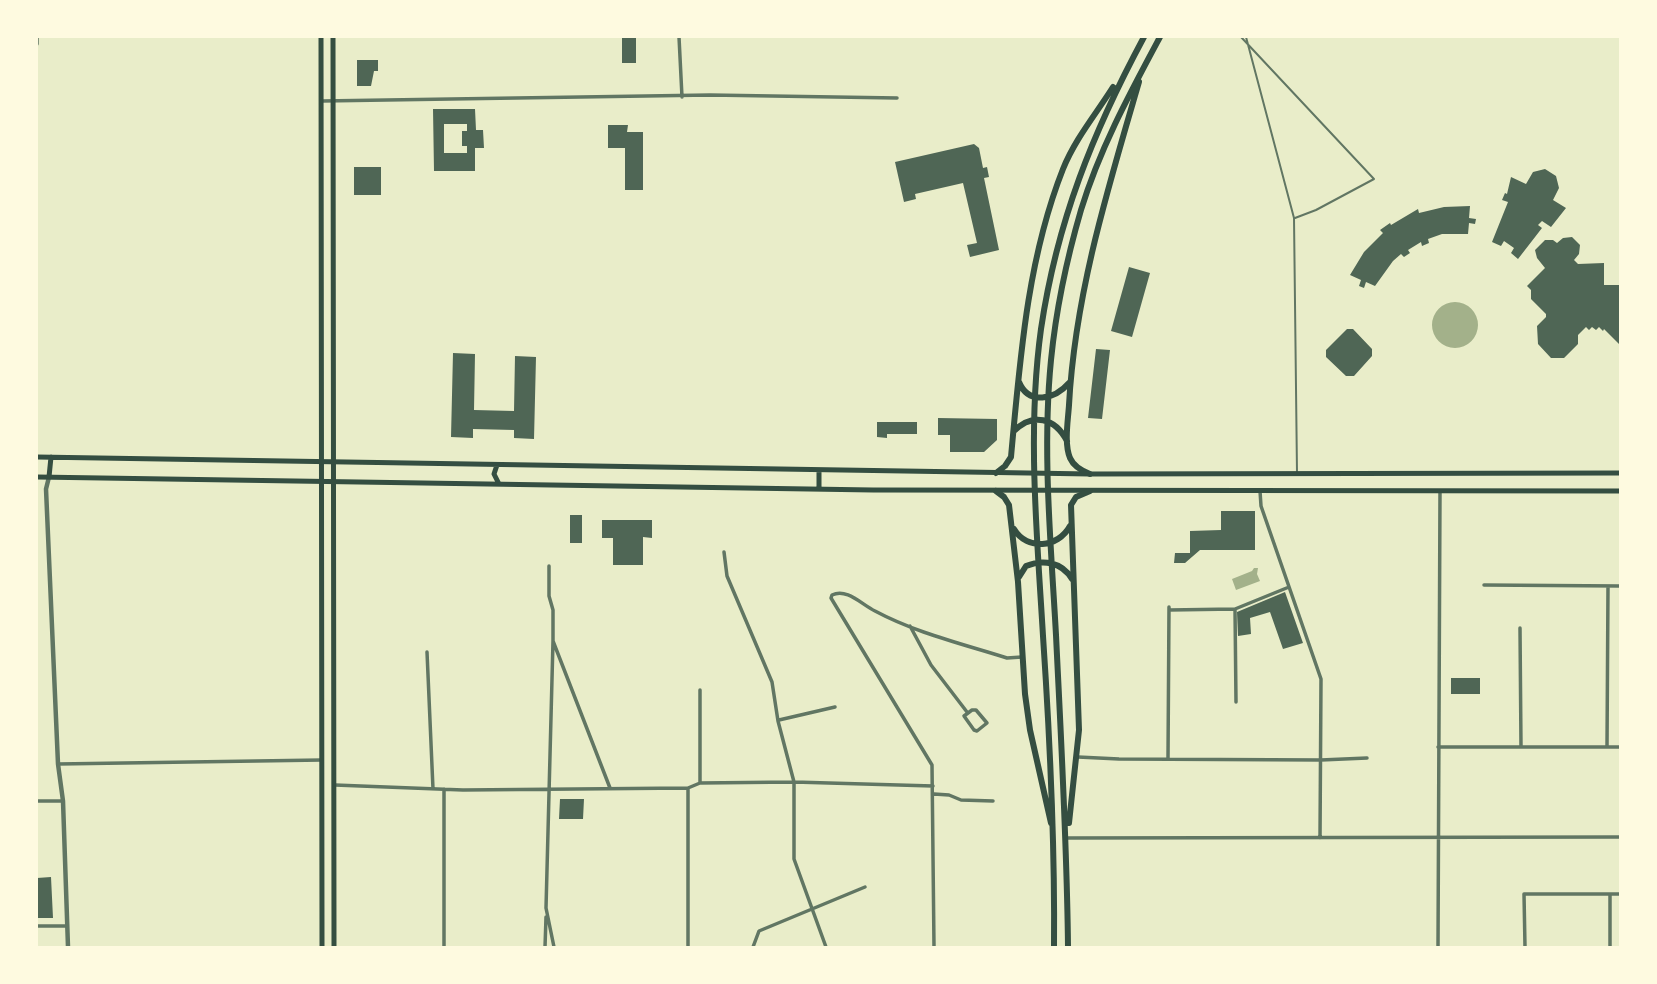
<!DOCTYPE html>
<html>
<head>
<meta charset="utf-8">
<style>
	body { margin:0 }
	#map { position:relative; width:1657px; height:984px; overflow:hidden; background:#e9edc9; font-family:Mulish,sans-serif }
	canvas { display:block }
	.frame { position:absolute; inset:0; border:38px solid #fefae0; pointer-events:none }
</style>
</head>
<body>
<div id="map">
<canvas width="1657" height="984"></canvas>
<div class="frame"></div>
</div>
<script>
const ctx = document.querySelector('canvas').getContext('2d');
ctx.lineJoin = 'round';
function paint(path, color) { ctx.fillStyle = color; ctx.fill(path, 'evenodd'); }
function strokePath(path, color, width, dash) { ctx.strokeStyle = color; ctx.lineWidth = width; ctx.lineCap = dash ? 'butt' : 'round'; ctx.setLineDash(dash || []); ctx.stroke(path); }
paint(new Path2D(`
	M1432 325a23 23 0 1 1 46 0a23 23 0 1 1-46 0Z
	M1254 568H1258L1257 574 1260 581 1236 590 1232 579 1252 571Z`), '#a3b18a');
paint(new Path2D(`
	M622 37H636V63H622Z
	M357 60H378V71H374L371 86H357Z
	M433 109H475L476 130H483L484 148H475V171H434ZM444 124H467V131H462V146H467V153H444Z
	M608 125H628L627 132H643V190H625V148H608Z
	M974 144 979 148 983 168 987 167 989 177 984 178 999 250 970 257 967 245 977 243 963 183 915 194 916 199 904 202 895 162Z
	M354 167H381V195H354Z
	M1545 169 1556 176 1559 188 1553 200 1566 208 1551 227 1542 221 1538 225 1542 228 1518 259 1511 253 1514 248 1504 241 1501 246 1492 242 1508 202 1502 200 1505 193 1507 194 1511 177 1526 184 1533 172Z
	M1470 206 1469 218 1476 219 1475 224 1469 223 1468 234H1442L1428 239 1429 243 1422 246 1421 242 1408 250 1410 253 1404 257 1401 254 1393 261 1375 286 1366 282 1364 288 1359 286 1361 280 1350 275 1364 252 1383 233 1380 230 1390 223 1391 225 1418 209 1419 213 1444 207Z
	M1572 237 1580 245 1579 254 1574 260 1578 264 1604 263V285H1620V345L1604 329 1603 331 1599 327 1596 330 1592 327 1589 330 1586 327 1578 335V344L1564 358H1551L1538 344 1537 326 1546 317V314L1531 299V290L1527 286 1545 268 1537 258 1535 250 1545 240H1553L1557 243 1563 238Z
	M1129 267 1150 273 1132 337 1111 331Z
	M1347 329H1353L1372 349V356L1354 376H1346L1326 357V350Z
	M1096 349 1110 350 1102 419 1088 418Z
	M453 353 475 354 474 410 514 411 515 356 536 357 534 439 514 438V430L473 429V438L451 437Z
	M938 418 997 419V440L984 452H950V435H938Z
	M877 422H917V434H887V438L877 437Z
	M1221 511H1255V550H1200L1185 563H1174L1175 553H1190V531L1221 530Z
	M570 515H582V543H570Z
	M602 520H652V538L643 537V565H613V538H602Z
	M1285 592 1303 643 1283 649 1270 612 1250 618 1251 634 1238 636 1237 612Z
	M1451 678H1480V694H1451Z
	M560 799H584L583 819H559Z
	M51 877 53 918H37V878Z`), '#4f6655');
strokePath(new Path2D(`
	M1241 37 1374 179 1316 210 1295 218
	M1246 37 1294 218 1297 473`), '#617663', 2);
strokePath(new Path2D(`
	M679 37 682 97
	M37 44V37
	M322 101 710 95 897 98
	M1260 491 1261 506 1321 679 1320 838
	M724 552 727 576 772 682 778 721 794 782V859L826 947
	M549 566V596L553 610V641L610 788
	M1484 585 1620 586
	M1235 609 1236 702
	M1169 610 1235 609 1289 587
	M910 626 931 665 967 712
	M1520 628 1521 747
	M553 641 546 908 554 947
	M427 652 433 789
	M972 710H976L987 723 977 731 974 730 964 716Z
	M779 720 835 707
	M1438 747H1620
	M1607 747 1608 586
	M1078 757 1119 759 1321 760 1367 758
	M1168 758 1169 607
	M58 764 322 760
	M700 782V690
	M335 785 463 790 688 788 700 783 794 782 933 786
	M688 788V947
	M934 794 949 795 961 800 993 801
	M37 801H63
	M1067 838 1620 837
	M37 926H67
	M444 947V789
	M545 947 546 917
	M753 947 759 931 865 887
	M934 947 932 765 831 598 832 595C847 588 861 604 875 611 916 633 963 644 1007 658L1022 657
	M1438 947 1440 491
	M1525 947 1524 894H1620
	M1610 947V894`), '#617663', 3.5);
strokePath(new Path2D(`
	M49 477 46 489 58 764 63 801 68 947`), '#617663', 4.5);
strokePath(new Path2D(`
	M321 37 322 947
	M333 37 334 947`), '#344e41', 5);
strokePath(new Path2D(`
	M37 457 1090 474 1620 473
	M497 465 494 474 499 484
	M819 471V489
	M37 477 873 490 1620 491
	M49 477 51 457`), '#344e41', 5);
strokePath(new Path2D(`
	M1019 382C1029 406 1055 399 1069 383
	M1014 431C1033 412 1055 418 1067 441
	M996 473 1005 466 1011 457C1020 360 1027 260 1063 169 1075 139 1096 114 1113 87
	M1090 474C1082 471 1074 467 1070 458 1064 443 1068 421 1069 405 1075 294 1108 188 1139 82
	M996 491 1004 497 1009 505 1018 582 1025 694 1030 730 1051 823
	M1014 529C1027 551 1058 548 1070 526
	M1019 577 1026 566C1043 559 1062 562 1072 579
	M1069 823 1079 730 1071 505 1076 497 1090 491
	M1054 947C1055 843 1050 740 1043 636 1037 535 1027 430 1041 329 1057 221 1093 132 1144 37
	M1068 947C1067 843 1061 739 1056 635 1051 544 1042 451 1051 360 1056 310 1067 258 1081 210 1100 148 1130 93 1160 37`), '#344e41', 6);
</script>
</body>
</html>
